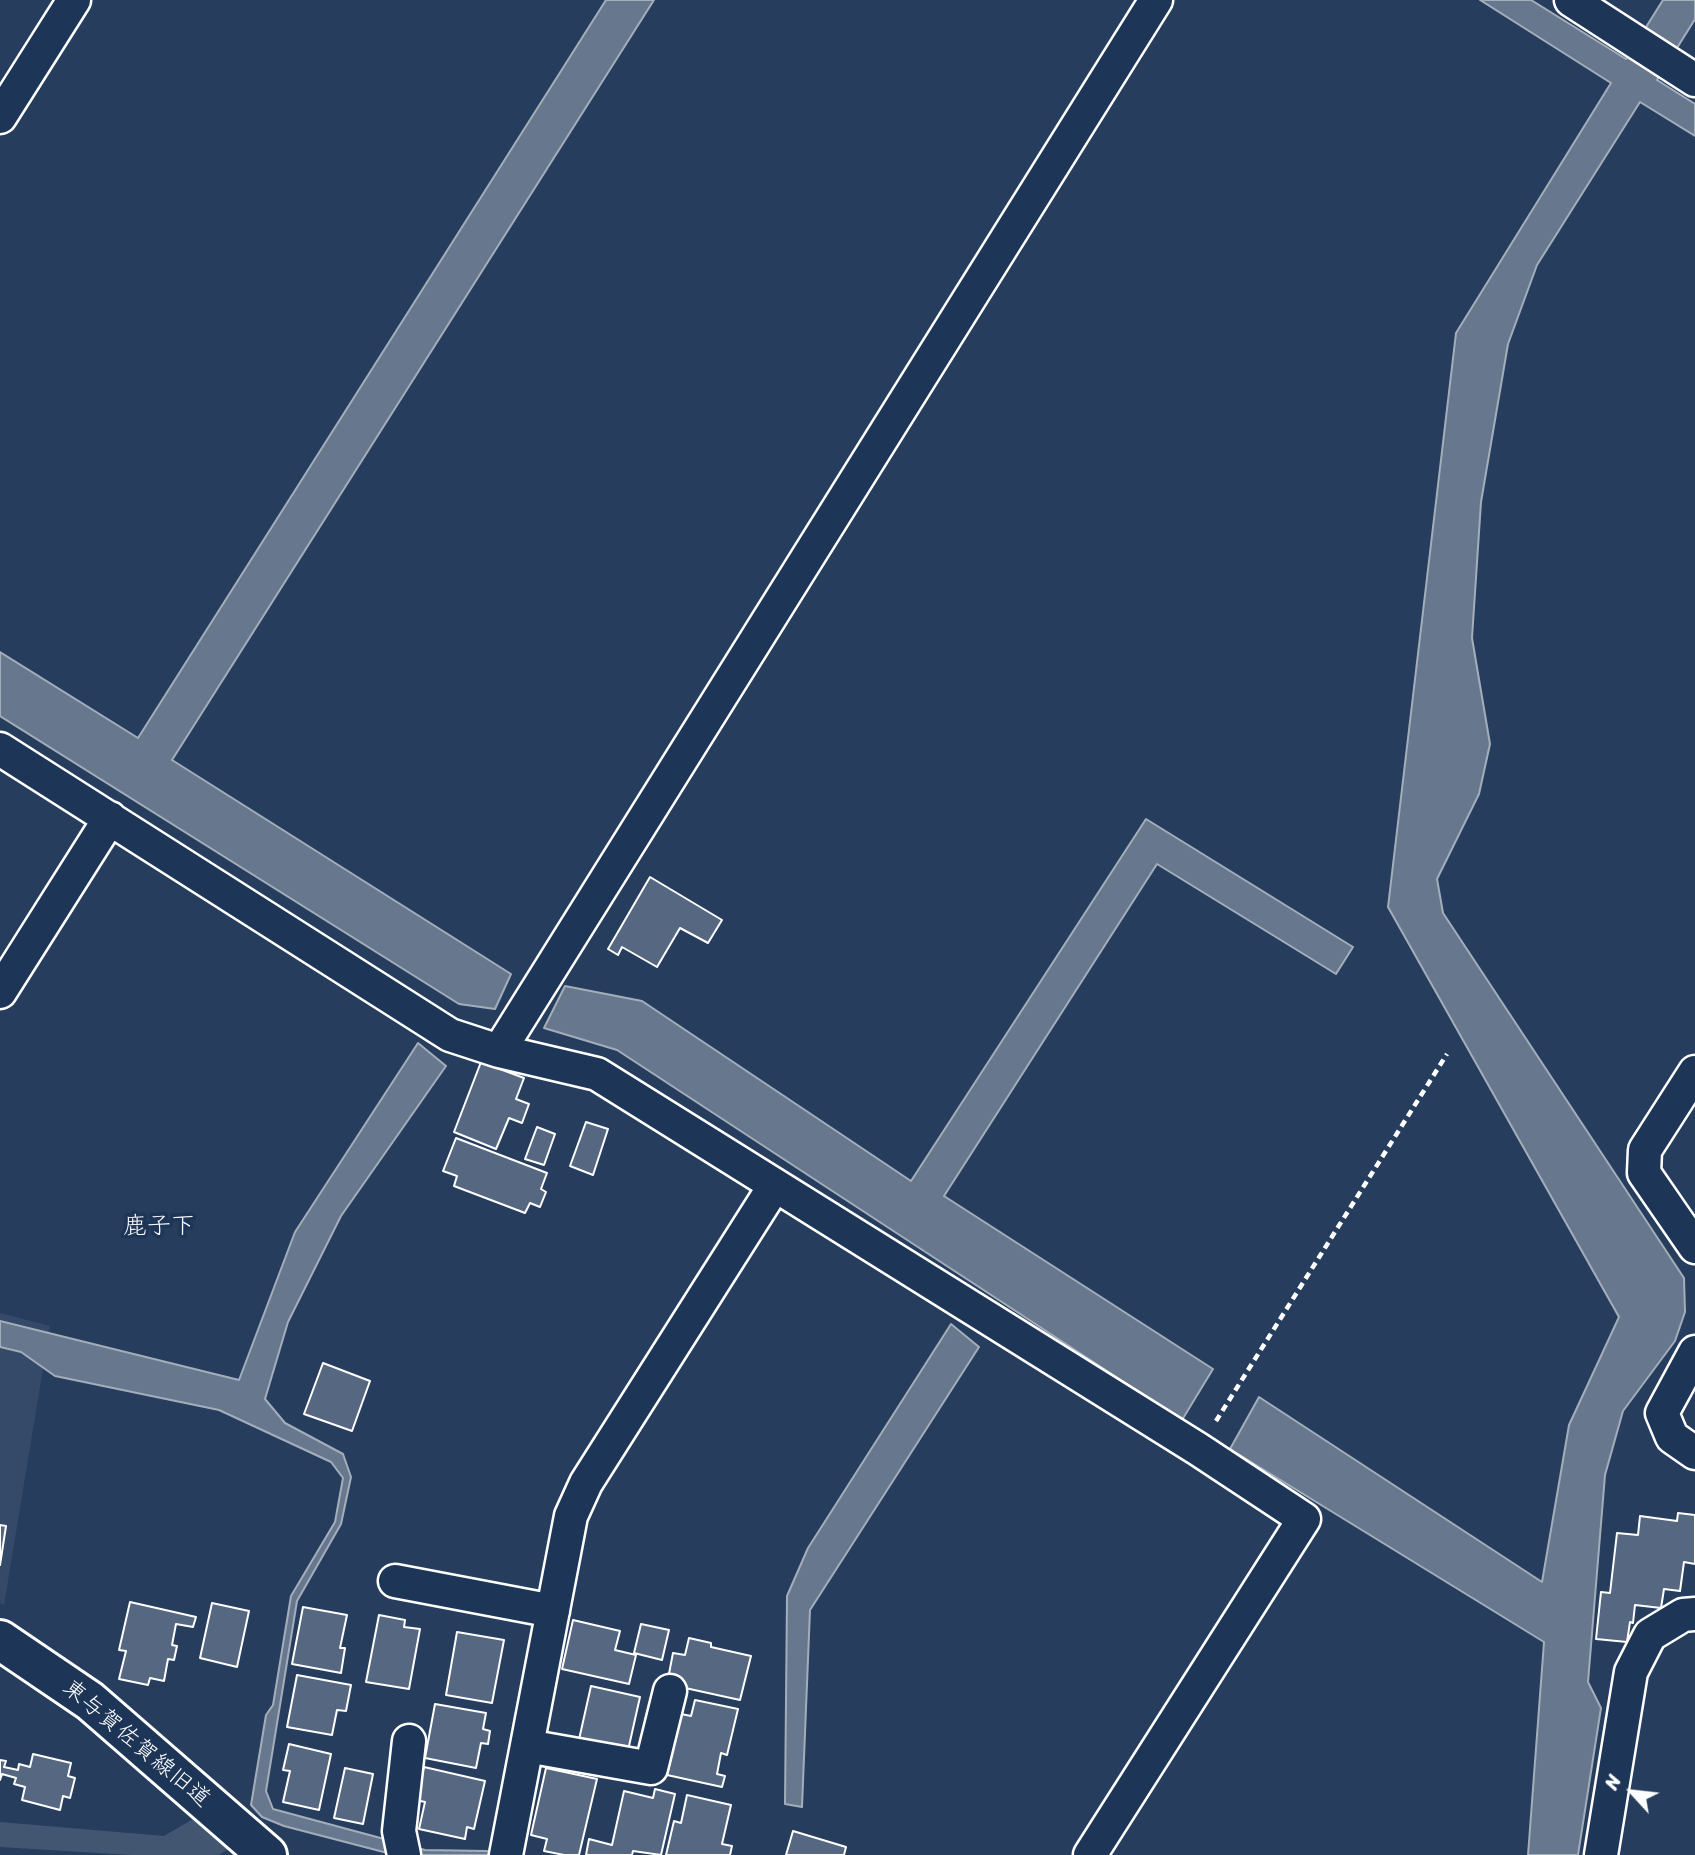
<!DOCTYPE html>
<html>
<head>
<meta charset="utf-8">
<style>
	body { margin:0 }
	#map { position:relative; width:1695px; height:1855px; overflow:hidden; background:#263d5e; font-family:Sriracha,sans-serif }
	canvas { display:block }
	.north { position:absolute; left:1597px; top:1757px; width:70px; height:70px; -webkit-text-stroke:5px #1d3557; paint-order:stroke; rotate:297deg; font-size:19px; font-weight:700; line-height:28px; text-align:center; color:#fff }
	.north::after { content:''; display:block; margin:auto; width:24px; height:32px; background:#fff; clip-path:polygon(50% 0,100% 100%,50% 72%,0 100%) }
</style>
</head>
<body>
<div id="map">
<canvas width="1695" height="1855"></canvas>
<div class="north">N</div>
</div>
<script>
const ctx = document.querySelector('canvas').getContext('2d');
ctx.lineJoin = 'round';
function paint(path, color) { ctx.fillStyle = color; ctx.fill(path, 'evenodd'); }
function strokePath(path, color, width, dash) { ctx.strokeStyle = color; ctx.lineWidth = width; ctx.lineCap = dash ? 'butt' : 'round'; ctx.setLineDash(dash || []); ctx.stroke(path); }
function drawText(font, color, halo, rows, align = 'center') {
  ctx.font = font + ' Sriracha,"Klee One",sans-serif'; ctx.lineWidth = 7; ctx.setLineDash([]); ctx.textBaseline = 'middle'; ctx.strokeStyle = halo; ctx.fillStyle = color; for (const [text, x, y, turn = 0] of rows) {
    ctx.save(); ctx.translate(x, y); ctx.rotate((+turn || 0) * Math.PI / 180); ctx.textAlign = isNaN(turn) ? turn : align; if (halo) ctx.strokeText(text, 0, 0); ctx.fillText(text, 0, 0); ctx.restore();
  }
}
paint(new Path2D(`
	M0 1313 50 1326 4 1605 0 1603Z`), '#344a68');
paint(new Path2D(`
	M193 1819 228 1849 219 1855H131L0 1847V1822L164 1836Z`), '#425672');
const water = new Path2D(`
	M606 0H654L172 760 511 974 495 1009 459 1004 0 716V652L138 738Z
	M1480 0H1531L1626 59 1663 0H1695V19L1657 80 1695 104V136L1640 102 1537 265 1508 344 1481 502 1472 638 1490 744 1479 794 1437 879 1443 913 1684 1278 1685 1312 1675 1341 1623 1411 1605 1475 1588 1682 1601 1708 1578 1855H1528L1544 1642 1230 1449 1259 1397 1542 1582 1569 1425 1619 1317 1388 907 1456 333 1611 83Z
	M1146 819 1353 947 1336 974 1157 864 944 1196 1213 1369 1182 1420 617 1050 544 1028 565 986 642 1001 911 1181Z
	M418 1043 446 1066 341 1216 288 1322 265 1399 285 1423 343 1454 351 1477 341 1524 297 1601 266 1791 273 1809 425 1850 486 1851 511 1855H395L284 1826 262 1817 251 1805 266 1715 273 1705 291 1596 335 1522 343 1478 331 1462 219 1410 55 1376 21 1352 0 1347V1321L239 1380 295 1232Z
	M951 1324 979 1347 810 1610 802 1807 785 1804 787 1596 808 1548Z`);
paint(water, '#67788e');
strokePath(water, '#a4aebb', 2);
const building = new Path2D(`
	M650 877 722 920 708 943 680 928 657 967 622 947 618 955 608 949Z
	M481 1062 524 1078 516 1099 529 1104 522 1123 509 1118 496 1149 454 1132Z
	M586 1122 608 1129 593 1175 570 1166Z
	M537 1127 555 1134 544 1165 525 1159Z
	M456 1138 547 1173 541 1189 546 1192 540 1207 530 1203 525 1213 454 1186 457 1176 443 1171Z
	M323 1363 370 1381 352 1431 304 1414Z
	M1678 1513 1695 1515V1564L1684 1562 1680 1591 1664 1589 1661 1608 1635 1605 1633 1623 1630 1622 1627 1642 1596 1639 1601 1592 1610 1593 1617 1533 1638 1535 1640 1516 1677 1521Z
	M0 1525 6 1526 0 1565Z
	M130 1602 196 1617 193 1627 176 1624 172 1645 177 1646 174 1660 168 1659 164 1681 150 1678 148 1685 119 1679 126 1651 119 1650Z
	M212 1603 249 1611 237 1667 200 1658Z
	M303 1607 347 1615 340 1648H345L341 1673 292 1664Z
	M379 1615 405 1620 404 1627 420 1629 409 1689 366 1682Z
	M573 1620 620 1631 615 1650 636 1655 629 1684 562 1669Z
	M641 1624 669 1630 662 1660 634 1653Z
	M457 1632 504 1640 492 1703 446 1695Z
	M689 1638 711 1643V1647L751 1656 740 1700 667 1684 673 1653 685 1655Z
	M297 1675 351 1685 346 1711 337 1710 332 1735 287 1727Z
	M591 1686 640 1697 627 1755 578 1744Z
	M695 1700 738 1709 727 1755 721 1753 717 1774 725 1776 722 1787 667 1775 681 1714 691 1716Z
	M435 1704 486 1713 483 1729 490 1731 488 1744 481 1743 476 1768 425 1758Z
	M289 1744 331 1754 319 1810 283 1802 290 1771 283 1770Z
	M33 1754 71 1763 68 1776 75 1778 70 1798 63 1796 60 1810 22 1800 25 1787 14 1784 16 1778 2 1774 0 1780V1760L6 1761 4 1767 18 1770 19 1764 30 1767Z
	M424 1767 485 1781 474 1829 467 1827 465 1839 419 1829 425 1802 416 1800Z
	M345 1768 373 1774 363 1824 334 1818Z
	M546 1768 597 1779 579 1855H564L544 1851 547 1839 531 1835Z
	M655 1789 675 1794 661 1855 633 1851 632 1855H586L589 1839 612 1845 624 1791 653 1798Z
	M687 1795 731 1805 722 1844 732 1846 730 1855H666L674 1821 681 1823Z
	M793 1831 846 1847 844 1855H786Z`);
paint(building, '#556781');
strokePath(building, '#fff', 2);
const street = new Path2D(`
	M1571 0 1695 80
	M0 117 74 0
	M0 749 450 1035 499 1051 597 1074 1198 1449 1304 1519 1090 1855
	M0 992 110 818
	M499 1051 1156 0
	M1695 1072 1645 1150 1644 1173 1695 1247
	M1695 1352 1662 1413 1672 1437 1695 1453
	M395 1581 553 1611
	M527 1746 651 1768 670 1691
	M404 1855 399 1831 409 1741
	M506 1855 571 1516 586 1483 775 1185
	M1601 1855 1631 1672 1650 1635 1683 1615 1695 1614`);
const secondary = new Path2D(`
	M0 1640 90 1701 267 1855`);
strokePath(street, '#fff', 37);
strokePath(secondary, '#fff', 44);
strokePath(new Path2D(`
	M1216 1421 1447 1054`), '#fff', 4.5, [7, 5]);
strokePath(street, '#1d3557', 32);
strokePath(secondary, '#1d3557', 38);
drawText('23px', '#fff', '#1d3557', [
	["東与賀佐賀線旧道",136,1744,40]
]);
drawText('24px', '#fff', '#1d3557', [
	["鹿子下",159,1227]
]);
</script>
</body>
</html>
